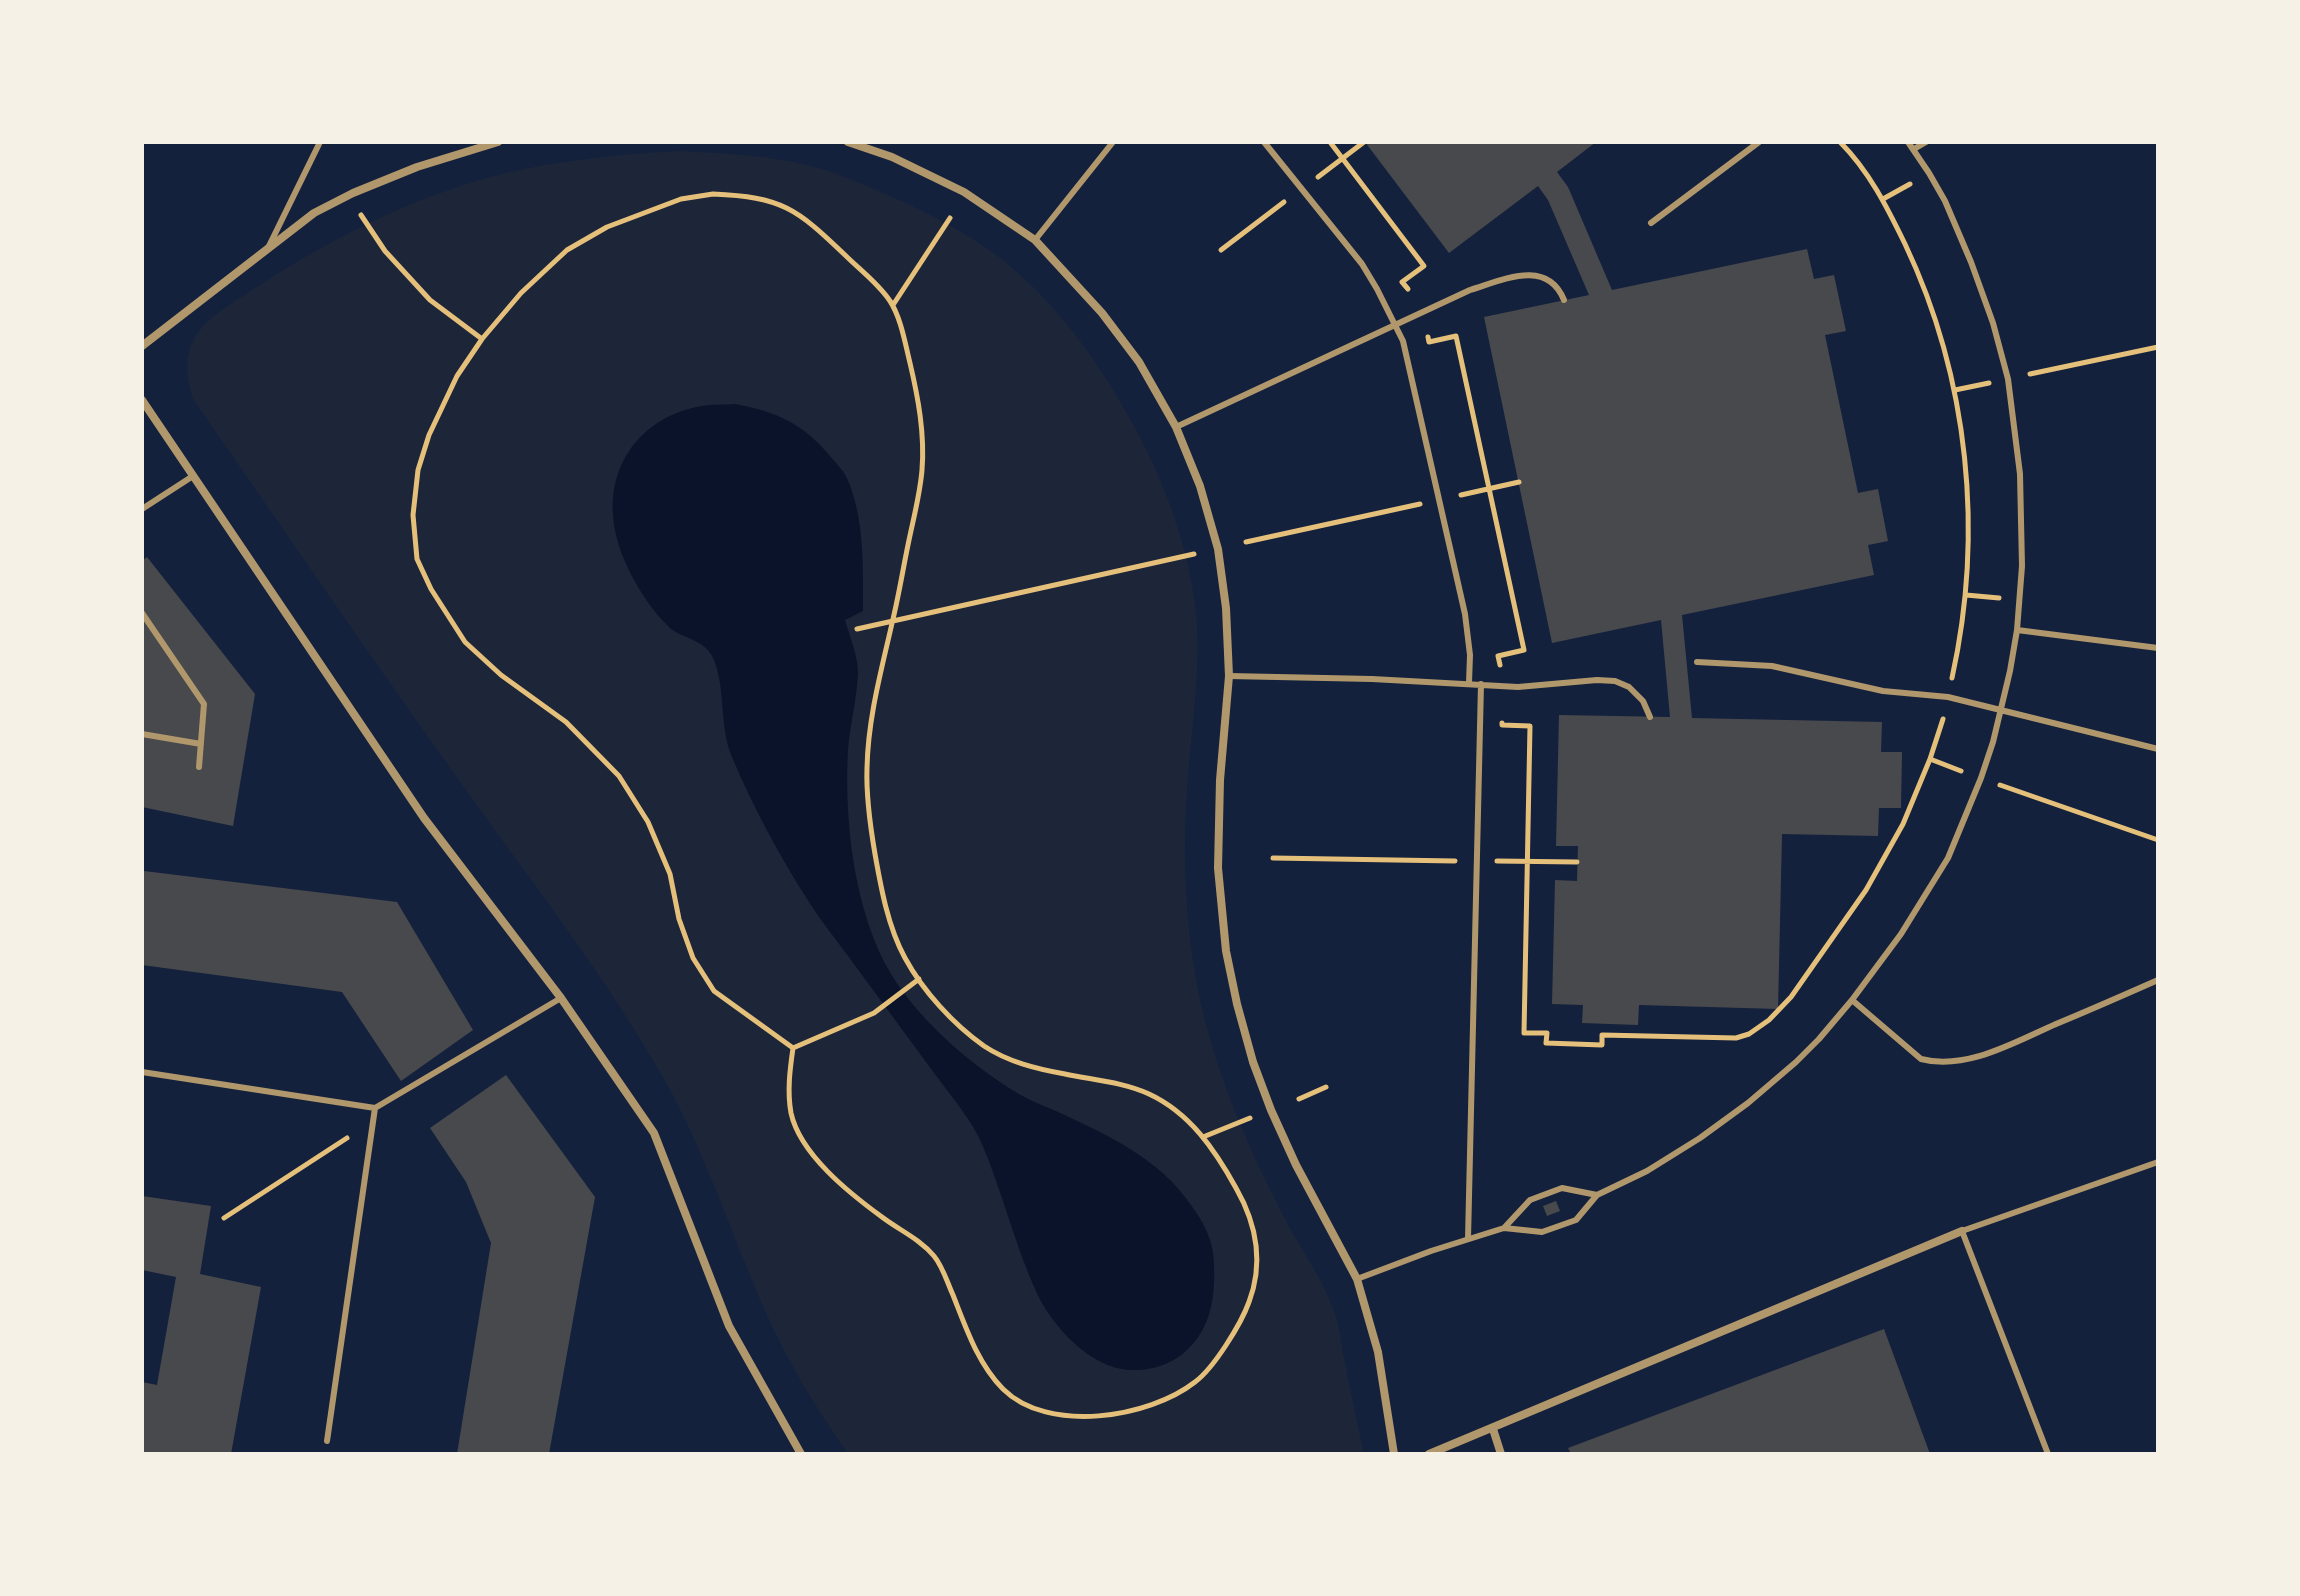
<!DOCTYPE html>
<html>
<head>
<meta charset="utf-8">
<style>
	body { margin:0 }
	#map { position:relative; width:2300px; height:1596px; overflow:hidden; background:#14213d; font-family:Overpass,sans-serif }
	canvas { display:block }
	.frame { position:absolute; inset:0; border:144px solid #f6f1e7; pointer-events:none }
</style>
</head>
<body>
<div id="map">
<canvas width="2300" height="1596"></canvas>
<div class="frame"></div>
</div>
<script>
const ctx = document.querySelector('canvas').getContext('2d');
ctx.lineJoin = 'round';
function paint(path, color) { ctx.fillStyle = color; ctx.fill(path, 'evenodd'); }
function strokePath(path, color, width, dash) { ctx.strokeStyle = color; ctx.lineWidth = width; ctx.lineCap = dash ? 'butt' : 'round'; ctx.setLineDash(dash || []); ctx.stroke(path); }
paint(new Path2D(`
	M677 151C720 153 764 155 807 165 836 172 865 185 892 197 929 213 967 233 999 257 1057 302 1102 366 1136 430 1168 489 1192 557 1197 625 1200 685 1189 745 1186 805 1183 864 1186 927 1197 985 1213 1067 1245 1141 1283 1215 1300 1249 1325 1281 1336 1317 1340 1330 1341 1344 1344 1358 1350 1390 1357 1422 1364 1454H848C817 1409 788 1363 766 1313 729 1229 702 1141 654 1062 596 963 524 872 458 779 368 653 281 526 193 399 187 379 184 358 194 339 205 318 230 305 249 292 326 241 411 197 502 174 559 160 618 155 677 151Z`), '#1d2539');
paint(new Path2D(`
	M735 404C775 411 804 424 830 456 835 462 842 469 846 476 865 517 863 567 863 611L845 620C850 637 858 656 858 673 857 699 850 724 848 750 844 820 854 912 891 974 918 1018 965 1060 1009 1088 1024 1098 1042 1105 1058 1112 1108 1135 1160 1159 1191 1205 1205 1224 1214 1243 1214 1265 1215 1286 1213 1311 1203 1329 1188 1357 1162 1371 1131 1370 1090 1369 1050 1324 1035 1289 1014 1242 1002 1191 982 1144 971 1118 943 1086 926 1062 900 1027 874 991 848 956 835 938 821 921 809 902 780 857 753 807 732 757 719 726 726 691 714 660 706 640 687 640 671 629 669 627 658 616 656 613 635 586 614 548 613 513 610 458 647 415 702 406 712 404 724 405 735 404Z`), '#0b132b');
paint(new Path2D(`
	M1365 142H1596L1557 172 1568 187 1612 290 1807 249 1814 279 1834 275 1846 331 1825 335 1858 493 1878 489 1888 541 1868 545 1874 575 1682 615 1692 718 1882 722 1881 752H1902L1901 808H1879L1878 836 1782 834 1778 1009 1639 1005 1638 1025 1582 1023 1583 1005 1552 1004 1555 880 1577 881 1578 846H1556L1559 715 1670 717 1661 620 1552 643 1484 317 1589 295 1548 200 1538 186 1449 253Z
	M147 557 255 694 233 826 142 807V734L144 716 142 713V561Z
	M144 871 397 902 473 1030 401 1081 342 992 142 965Z
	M506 1075 595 1197 549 1454H457L491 1243 466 1182 430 1128Z
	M142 1196 211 1206 200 1274 261 1287 231 1454H142V1382L157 1385 176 1277 142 1270Z
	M1556 1201 1560 1211 1547 1216 1543 1206Z
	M1884 1329 1930 1454H1571L1568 1448Z`), '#48494c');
strokePath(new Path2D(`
	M1330 142 1424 266 1402 282 1408 289
	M1840 142C1869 171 1887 207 1905 244 1969 379 1984 533 1952 678
	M1318 177 1364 142
	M713 194C782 197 796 208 845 255 860 270 878 283 890 301 901 318 905 343 910 363 918 397 925 434 922 470 920 495 913 520 908 545 903 569 899 594 893 619 882 668 868 717 867 768 866 797 870 825 875 854 881 888 888 927 905 958 923 991 953 1024 984 1046 1008 1062 1037 1069 1065 1074 1093 1080 1123 1082 1149 1094 1190 1113 1215 1150 1236 1188 1256 1223 1264 1262 1249 1302 1241 1324 1214 1368 1195 1382 1149 1418 1048 1434 1003 1389 978 1364 966 1328 953 1295 947 1282 943 1267 934 1256 920 1239 899 1230 882 1217 849 1193 800 1154 791 1113 787 1091 790 1069 793 1048L714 991 693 958 679 919 670 874 648 822 619 776 566 722 501 675 465 642 431 589 417 559 413 515 418 470 429 435 457 376 482 339 521 293 567 250 607 227 681 199Z
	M1883 199 1910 184
	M361 215 385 251 430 300 482 339
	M1221 250 1284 202
	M893 305 950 218
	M1428 337 1429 342 1456 336 1524 650 1498 656 1500 665
	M2030 374 2158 347
	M1955 390 1989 383
	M1461 495 1519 482
	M1246 542 1420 504
	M1966 595 1999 598
	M857 629 1194 554
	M1502 723V725L1530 726 1524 1033H1547L1546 1043 1602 1045V1035L1736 1038 1749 1034 1769 1020 1791 997 1866 890 1903 824 1930 759 1943 719
	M1930 759 1961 771
	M2000 785 2158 840
	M1273 858 1455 861
	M1497 861 1577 862
	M793 1048 874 1013 919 979
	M1299 1099 1326 1087
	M1203 1137 1250 1118
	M224 1218 347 1138`), '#e5c07b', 5);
strokePath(new Path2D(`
	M1264 142 1362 264 1377 289 1403 341 1465 614 1470 655 1469 683
	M1914 149 1926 142
	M1651 223 1759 142
	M1035 240 1113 142
	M269 246 320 142
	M1176 427 1470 290C1503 280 1547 258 1564 300
	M142 509 193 476
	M142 613 204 704 199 767
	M2017 630 2158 648
	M1697 662 1772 666 1883 691 1948 697 2158 749
	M1229 676 1372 679 1518 687 1597 680 1615 681 1629 687 1643 701 1650 717
	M142 734 201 744
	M1852 1000 1921 1059C1966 1071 2015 1042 2056 1024 2090 1010 2124 995 2158 980
	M142 1072 375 1108 561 998
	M1504 1228 1530 1200 1562 1188 1597 1195
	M1468 1239 1481 684
	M1357 1279 1431 1251 1504 1228 1542 1232 1576 1220 1597 1195 1647 1171 1700 1138 1748 1103 1796 1062 1819 1039 1852 1000 1901 934 1948 858 1981 778 1993 742 2010 671 2017 630 2022 566 2020 474 2008 379 1993 323 1971 262 1945 201 1929 173 1908 142
	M327 1441 375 1108
	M2048 1454 1962 1231 2158 1162`), '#b1986c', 6);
strokePath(new Path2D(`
	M848 142 892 157 964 192 1035 240 1102 313 1139 362 1176 427 1200 486 1218 549 1226 608 1229 676 1220 780 1218 868 1226 951 1237 1004 1253 1062 1271 1110 1296 1165 1357 1279 1378 1352 1394 1454
	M142 346 314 213 353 193 417 167 498 142
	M142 400 424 818 561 998 654 1133 729 1326 801 1454
	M1493 1429 1501 1454
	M1429 1454 1962 1231`), '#b1986c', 8);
</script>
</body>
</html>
